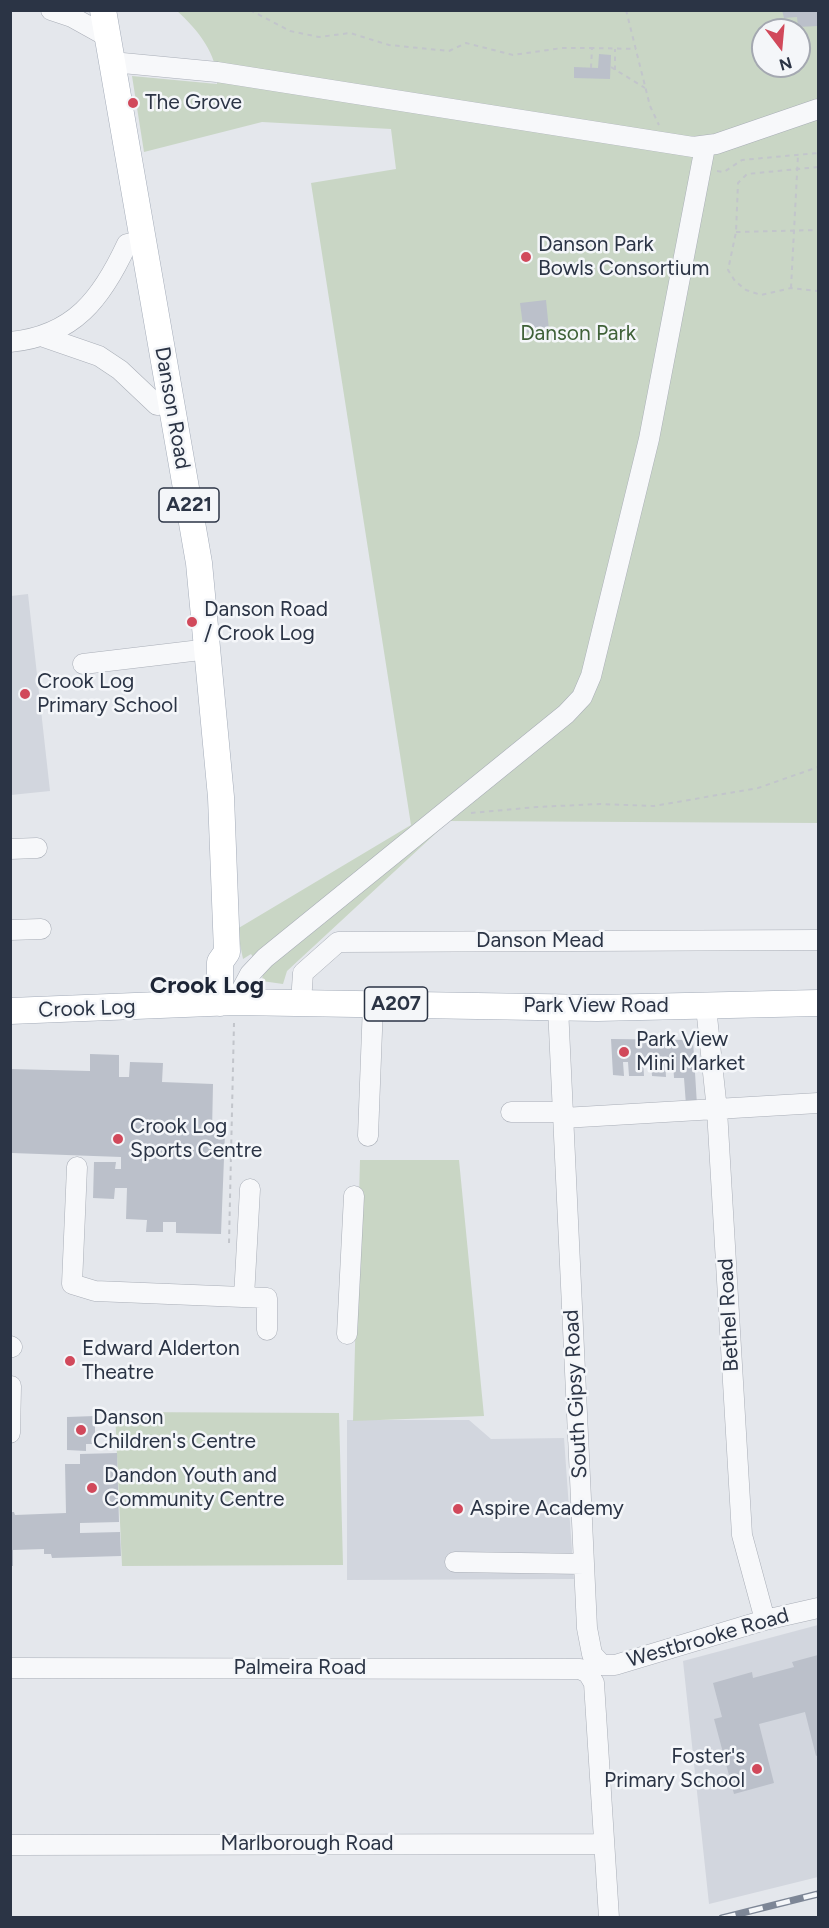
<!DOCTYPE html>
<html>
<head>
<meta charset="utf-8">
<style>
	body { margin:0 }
	#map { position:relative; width:829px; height:1928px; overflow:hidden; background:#e4e7ec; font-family:Figtree,sans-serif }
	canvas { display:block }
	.frame { position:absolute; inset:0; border:12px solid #2b3445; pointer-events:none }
	.north { position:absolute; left:751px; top:18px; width:60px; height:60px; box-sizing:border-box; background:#f4f6f9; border:2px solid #a4a8b1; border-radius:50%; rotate:164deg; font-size:16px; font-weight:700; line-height:24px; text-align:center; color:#2b3445 }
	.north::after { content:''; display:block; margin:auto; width:21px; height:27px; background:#d1495b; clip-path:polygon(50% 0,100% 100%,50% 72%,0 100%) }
</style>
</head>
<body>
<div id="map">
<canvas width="829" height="1928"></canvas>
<div class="frame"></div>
<div class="north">N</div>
</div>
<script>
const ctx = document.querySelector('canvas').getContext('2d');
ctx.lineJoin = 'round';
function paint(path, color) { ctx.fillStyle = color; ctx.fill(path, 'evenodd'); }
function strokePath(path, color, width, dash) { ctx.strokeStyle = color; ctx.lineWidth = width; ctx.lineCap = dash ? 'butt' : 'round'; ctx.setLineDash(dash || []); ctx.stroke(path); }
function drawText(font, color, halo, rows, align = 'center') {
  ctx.font = font + ' Figtree,sans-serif'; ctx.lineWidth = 5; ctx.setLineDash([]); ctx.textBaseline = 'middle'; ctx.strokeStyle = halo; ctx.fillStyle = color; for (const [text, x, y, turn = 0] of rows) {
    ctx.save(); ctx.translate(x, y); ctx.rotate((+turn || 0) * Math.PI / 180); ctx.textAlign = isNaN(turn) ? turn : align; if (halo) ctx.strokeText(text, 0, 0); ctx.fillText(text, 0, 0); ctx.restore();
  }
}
paint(new Path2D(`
	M28 594 50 791 11 795V596Z
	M347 1420H469L491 1439 564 1438 574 1579 347 1580Z
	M818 1625V1877L709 1904 683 1661Z`), '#d2d6de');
paint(new Path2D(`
	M177 11H818V823L449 821 287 971 283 984 262 981 263 972 251 954 243 959 237 929 411 825 311 183 396 169 391 129 262 122 144 152 132 76 217 84C218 54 198 30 177 11ZM763 30H799V66H763Z
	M360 1160H459L484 1416 353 1421Z
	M115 1412 339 1413 343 1565 122 1566Z`), '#c9d6c5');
paint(new Path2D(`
	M782 10H818V26L798 27 797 17 784 18Z
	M599 54 611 55 610 79 574 78V67L598 68Z
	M546 300 549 330 524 333 520 303Z
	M611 1039 693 1040 697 1105H686L684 1078H674L673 1061H665L666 1077 652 1076 651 1060H643L644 1076H629L628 1062H623L624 1076 613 1075Z
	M90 1054 119 1055V1077H129L130 1062 163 1063 162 1082 213 1084 212 1132 225 1133 221 1234 176 1233V1222H163V1232H146L147 1220 126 1219 127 1188H115L114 1199 93 1198 94 1162H116L115 1169H121V1157L12 1153 10 1069 90 1071Z
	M95 1416V1444H86V1451L67 1450V1417Z
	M117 1453 119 1522 80 1523V1533L120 1532 121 1556 52 1558 51 1554H44V1549L13 1550V1566H10V1512H14L15 1515 66 1513 65 1464H80V1454Z
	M818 1655V1755L816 1756 805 1712 759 1724 774 1783 734 1794 714 1719 722 1717 713 1683 752 1672 753 1678 794 1667 792 1662Z`), '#bbc0ca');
const minor = new Path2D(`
	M51 10 72 17 108 37
	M112 62 217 72 693 147 716 144 818 109
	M44 337 99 356 120 370 157 405 172 403
	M10 342C74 336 102 298 127 244L143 241
	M83 664 209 649
	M10 849 37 848
	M10 930 41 929
	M235 1002 250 974 265 958 566 714 582 697 591 676 649 439 705 147
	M301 1002 303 973 338 942 818 940
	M558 1007 587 1628 592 1654 602 1665H615L765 1620 818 1608
	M706 1007 717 1110 742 1535 765 1620
	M511 1112H563
	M563 1118 818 1103
	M368 1136 373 1004
	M77 1167 72 1284 95 1291 267 1298V1330
	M244 1297 250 1189
	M347 1334 354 1196
	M10 1346 12 1347
	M10 1433 11 1386
	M455 1562 584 1564
	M10 1668 580 1669 588 1673 594 1683 609 1918
	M10 1845 603 1844`);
const major = new Path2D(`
	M103 10 199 563 221 797 227 952 220 962V1003
	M10 1011 235 1002 597 1008 818 1003`);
strokePath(minor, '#a9aeb7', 21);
strokePath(major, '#a3abb8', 27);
strokePath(new Path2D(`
	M250 10 290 31 319 37 350 33 389 45 449 51 466 43 513 55 562 48H592
	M626 10 650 106 659 125
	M611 67 645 88
	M591 68 592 48 636 49
	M615 70V49
	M818 167 747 174 738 183 736 232 728 270 735 281 746 290 761 295 791 288 818 291
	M717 171 724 172 742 160 818 153
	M736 232 818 230
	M791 288 798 155
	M471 813 537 807 600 804 654 806 758 788 818 767
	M229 1243 234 1023`), '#c2c5cb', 2, [4.5, 4.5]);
strokePath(minor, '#f7f8fa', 20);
strokePath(major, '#fff', 26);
const rail = new Path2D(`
	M722 1918 818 1894`);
strokePath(rail, '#7d8696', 7);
strokePath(rail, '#f4f6f9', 4.5, [14]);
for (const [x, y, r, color] of [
	[133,103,6,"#d1495b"],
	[526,257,6,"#d1495b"],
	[192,622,6,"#d1495b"],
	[25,694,6,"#d1495b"],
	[624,1052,6,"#d1495b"],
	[118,1139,6,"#d1495b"],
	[70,1361,6,"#d1495b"],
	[81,1430,6,"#d1495b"],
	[92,1488,6,"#d1495b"],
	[458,1509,6,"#d1495b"],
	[757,1769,6,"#d1495b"]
]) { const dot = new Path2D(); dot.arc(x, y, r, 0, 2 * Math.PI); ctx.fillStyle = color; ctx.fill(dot); strokePath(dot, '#f4f6f9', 2); }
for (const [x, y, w] of [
	[189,505,60],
	[396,1004,63]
]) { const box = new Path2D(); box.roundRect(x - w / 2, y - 17, w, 34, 4.5); ctx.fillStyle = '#f4f6f9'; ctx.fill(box); strokePath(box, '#2b3445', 1.5); }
drawText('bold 20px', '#2b3445', null, [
	["A221",189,505],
	["A207",396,1004]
]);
drawText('21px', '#2b3445', '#f4f6f9', [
	["The Grove",145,103],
	["Danson Park",538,245],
	["Bowls Consortium",538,269],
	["Danson Road",204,610],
	["/ Crook Log",204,634],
	["Crook Log",37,682],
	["Primary School",37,706],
	["Park View",636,1040],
	["Mini Market",636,1064],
	["Crook Log",130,1127],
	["Sports Centre",130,1151],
	["Edward Alderton",82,1349],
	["Theatre",82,1373],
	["Danson",93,1418],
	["Children's Centre",93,1442],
	["Dandon Youth and",104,1476],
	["Community Centre",104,1500],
	["Aspire Academy",470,1509],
	["Foster's",745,1757,"right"],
	["Primary School",745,1781,"right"]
], 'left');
drawText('21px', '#3f6138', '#f4f6f9', [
	["Danson Park",578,334]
]);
drawText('21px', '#2b3445', '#f4f6f9', [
	["Danson Road",172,408,80],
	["Danson Mead",540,941],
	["Park View Road",596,1006],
	["Crook Log",87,1009,-2],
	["Bethel Road",729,1315,-93],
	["South Gipsy Road",576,1394,-93],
	["Westbrooke Road",708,1638,-16],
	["Palmeira Road",300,1668],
	["Marlborough Road",307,1844]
]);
drawText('bold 24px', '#1d2536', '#f4f6f9', [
	["Crook Log",207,986]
]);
</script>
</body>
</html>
